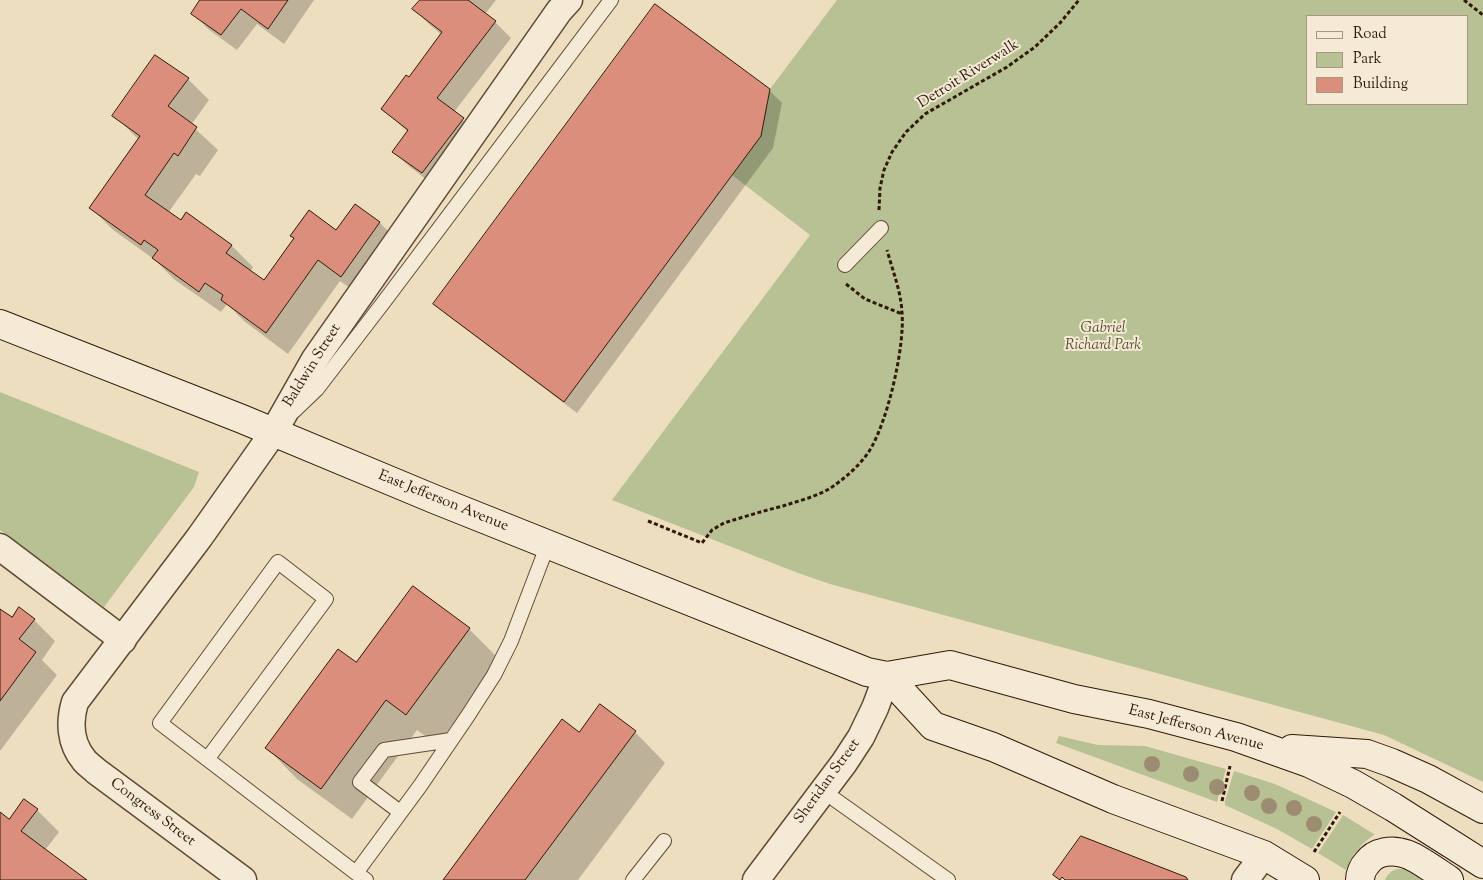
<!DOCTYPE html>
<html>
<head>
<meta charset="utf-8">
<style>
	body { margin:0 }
	#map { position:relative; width:1483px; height:880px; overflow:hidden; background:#eedec0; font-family:"Sorts Mill Goudy",serif }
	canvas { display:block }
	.legend { position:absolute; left:1306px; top:15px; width:162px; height:90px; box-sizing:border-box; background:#f4ead6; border:1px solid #a69684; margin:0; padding:6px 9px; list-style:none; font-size:15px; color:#311908 }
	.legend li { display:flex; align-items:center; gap:10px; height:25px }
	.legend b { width:25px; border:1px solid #a69684 }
</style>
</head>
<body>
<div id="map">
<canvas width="1483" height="880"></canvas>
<ul class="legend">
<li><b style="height:6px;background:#f4ead6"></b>Road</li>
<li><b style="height:14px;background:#b7c193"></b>Park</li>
<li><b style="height:14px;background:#da8e7b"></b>Building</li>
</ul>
</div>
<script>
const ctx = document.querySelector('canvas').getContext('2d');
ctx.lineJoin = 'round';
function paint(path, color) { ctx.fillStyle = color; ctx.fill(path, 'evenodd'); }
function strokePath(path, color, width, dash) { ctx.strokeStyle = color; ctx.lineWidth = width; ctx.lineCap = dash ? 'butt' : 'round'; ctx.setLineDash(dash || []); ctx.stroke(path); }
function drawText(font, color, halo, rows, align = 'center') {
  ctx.font = font + ' "Sorts Mill Goudy",serif'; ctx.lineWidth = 4; ctx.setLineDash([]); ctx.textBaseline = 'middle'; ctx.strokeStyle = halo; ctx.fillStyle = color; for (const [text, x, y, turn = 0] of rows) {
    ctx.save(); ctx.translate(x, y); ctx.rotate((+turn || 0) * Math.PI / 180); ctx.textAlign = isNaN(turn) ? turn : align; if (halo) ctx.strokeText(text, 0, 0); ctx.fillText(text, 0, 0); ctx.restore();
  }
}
paint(new Path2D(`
	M837 0H1483V782L1384 735 830 584 798 573 612 500 810 235 732 175 761 136 770 89ZM1307 16H1467V104H1307Z
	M0 392 199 472 194 487 104 607 0 530Z
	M1059 736 1098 745 1145 746 1226 769 1217 802 1056 743Z
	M1234 771 1275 784 1336 812 1312 849 1277 829 1225 805V801Z
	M1343 815 1374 834V835C1360 844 1353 855 1346 870L1318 853Z
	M1398 869C1408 868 1416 875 1424 880H1385C1387 874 1392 870 1398 869Z`), '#b7c193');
paint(new Path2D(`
	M202 0H314L284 44 257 24 237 50 208 29 193 13Z
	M421 0H496L485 14 495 22 511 38 454 112 479 135 438 188 410 167 394 152 408 132 382 108 409 79 442 35 430 25 414 9Z
	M188 79 209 100 191 125 218 150 200 176 196 174 168 213 181 222 187 214 232 246 253 267 250 272 264 282 337 231 355 205 380 223 401 244 364 298 340 281 288 354 244 321 227 304 221 312 175 280 155 260 112 229 91 208 139 140 114 115Z
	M769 90 782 103 773 148 577 413 447 315 435 303Z
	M0 610 12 619 34 620 55 641 42 660 57 675 0 751Z
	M469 629 500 660 437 745 417 730 352 819 297 779 267 748 357 664Z
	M635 732 665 763 578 880H444L579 734Z
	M37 810 59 832 45 850 84 880H0V814L9 821Z`), '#0003');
const building = new Path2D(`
	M200 0H288L268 29 241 9 221 35 191 14Z
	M420 0H468L496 21 437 98 464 118 422 173 392 152 408 130 381 109 406 75 409 77 442 32 412 9Z
	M655 4 770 89 761 136 564 402 433 304Z
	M155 55 189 78 168 106 197 127 178 156 174 153 145 195 181 220 186 212 232 245 226 253 264 280 294 238 290 236 309 210 336 230 355 204 380 222 341 277 318 260 266 333 221 300 223 295 205 283 199 292 152 258 158 250 144 240 141 245 89 208 140 136 112 116Z
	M413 586 470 628 406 715 386 700 321 789 265 748 338 649 356 662Z
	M19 607 35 619 19 639 36 652 0 701V609L12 617Z
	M600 704 636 731 525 880H443L562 719 579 732Z
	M24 799 38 809 21 831 87 880H0V812L9 819Z
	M1081 836 1186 877 1188 880H1065L1062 877 1060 880 1053 875Z`);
paint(building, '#da8e7b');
strokePath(building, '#311908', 1);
const service = new Path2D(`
	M845 265 881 228
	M294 411 317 389 383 303 611 0
	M208 758 326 599 278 562 160 723 356 873
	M823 791 948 880
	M400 812 360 782 384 750 451 740
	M366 880 356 873 420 786 467 717 494 675 511 641 548 544
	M633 880 664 841`);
const minor = new Path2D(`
	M0 547 123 640
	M243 880 96 771C92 767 87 764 84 760 70 743 69 722 75 702L199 538 235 487 273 433 315 359 559 11 569 0
	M756 880 844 763 861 737 875 708 887 676
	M1245 880 1264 855`);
const secondary = new Path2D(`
	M0 324 242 419 434 499 867 672 887 676 950 665 1074 699 1149 714 1236 737 1309 763 1353 784 1393 807 1483 864
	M887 676 933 726 993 747 1113 799 1264 855 1305 880
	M1292 749 1367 754 1392 763 1428 779 1483 809
	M1360 880C1360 874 1363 867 1367 863 1375 851 1393 849 1406 854 1417 857 1438 873 1449 880`);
strokePath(service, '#604a36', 16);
strokePath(minor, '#604a36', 29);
strokePath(secondary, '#311908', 30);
strokePath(new Path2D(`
	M1464 0 1483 15
	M879 210 880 188 884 170 892 152 906 132 925 114 1007 67 1035 47 1060 23 1079 0
	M846 284 865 299 902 314
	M648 521 702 543 712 530 724 523C743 517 763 511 783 506 798 501 815 497 829 489 844 479 858 467 868 453 887 425 905 347 902 313 901 291 893 272 887 250
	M1222 801 1230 766
	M1314 852 1340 812`), '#311908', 3, [4, 2.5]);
strokePath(service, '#f4ead6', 14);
strokePath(minor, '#f4ead6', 26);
strokePath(secondary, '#f4ead6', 28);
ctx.fillStyle = '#9c8d72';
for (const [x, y] of [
	[1152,764],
	[1191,774],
	[1217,787],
	[1252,793],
	[1269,806],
	[1294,808],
	[1314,824]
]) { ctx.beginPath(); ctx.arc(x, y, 8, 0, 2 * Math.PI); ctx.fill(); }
drawText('15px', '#311908', '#f4ead6', [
	["Detroit Riverwalk",969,75,-32],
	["Baldwin Street",313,366,-58],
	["East Jefferson Avenue",443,502,22],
	["East Jefferson Avenue",1196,729,15],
	["Sheridan Street",828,782,-54],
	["Congress Street",152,813,37]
]);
drawText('italic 15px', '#594b32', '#f4ead6', [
	["Gabriel",1103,329],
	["Richard Park",1103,346]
]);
</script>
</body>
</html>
